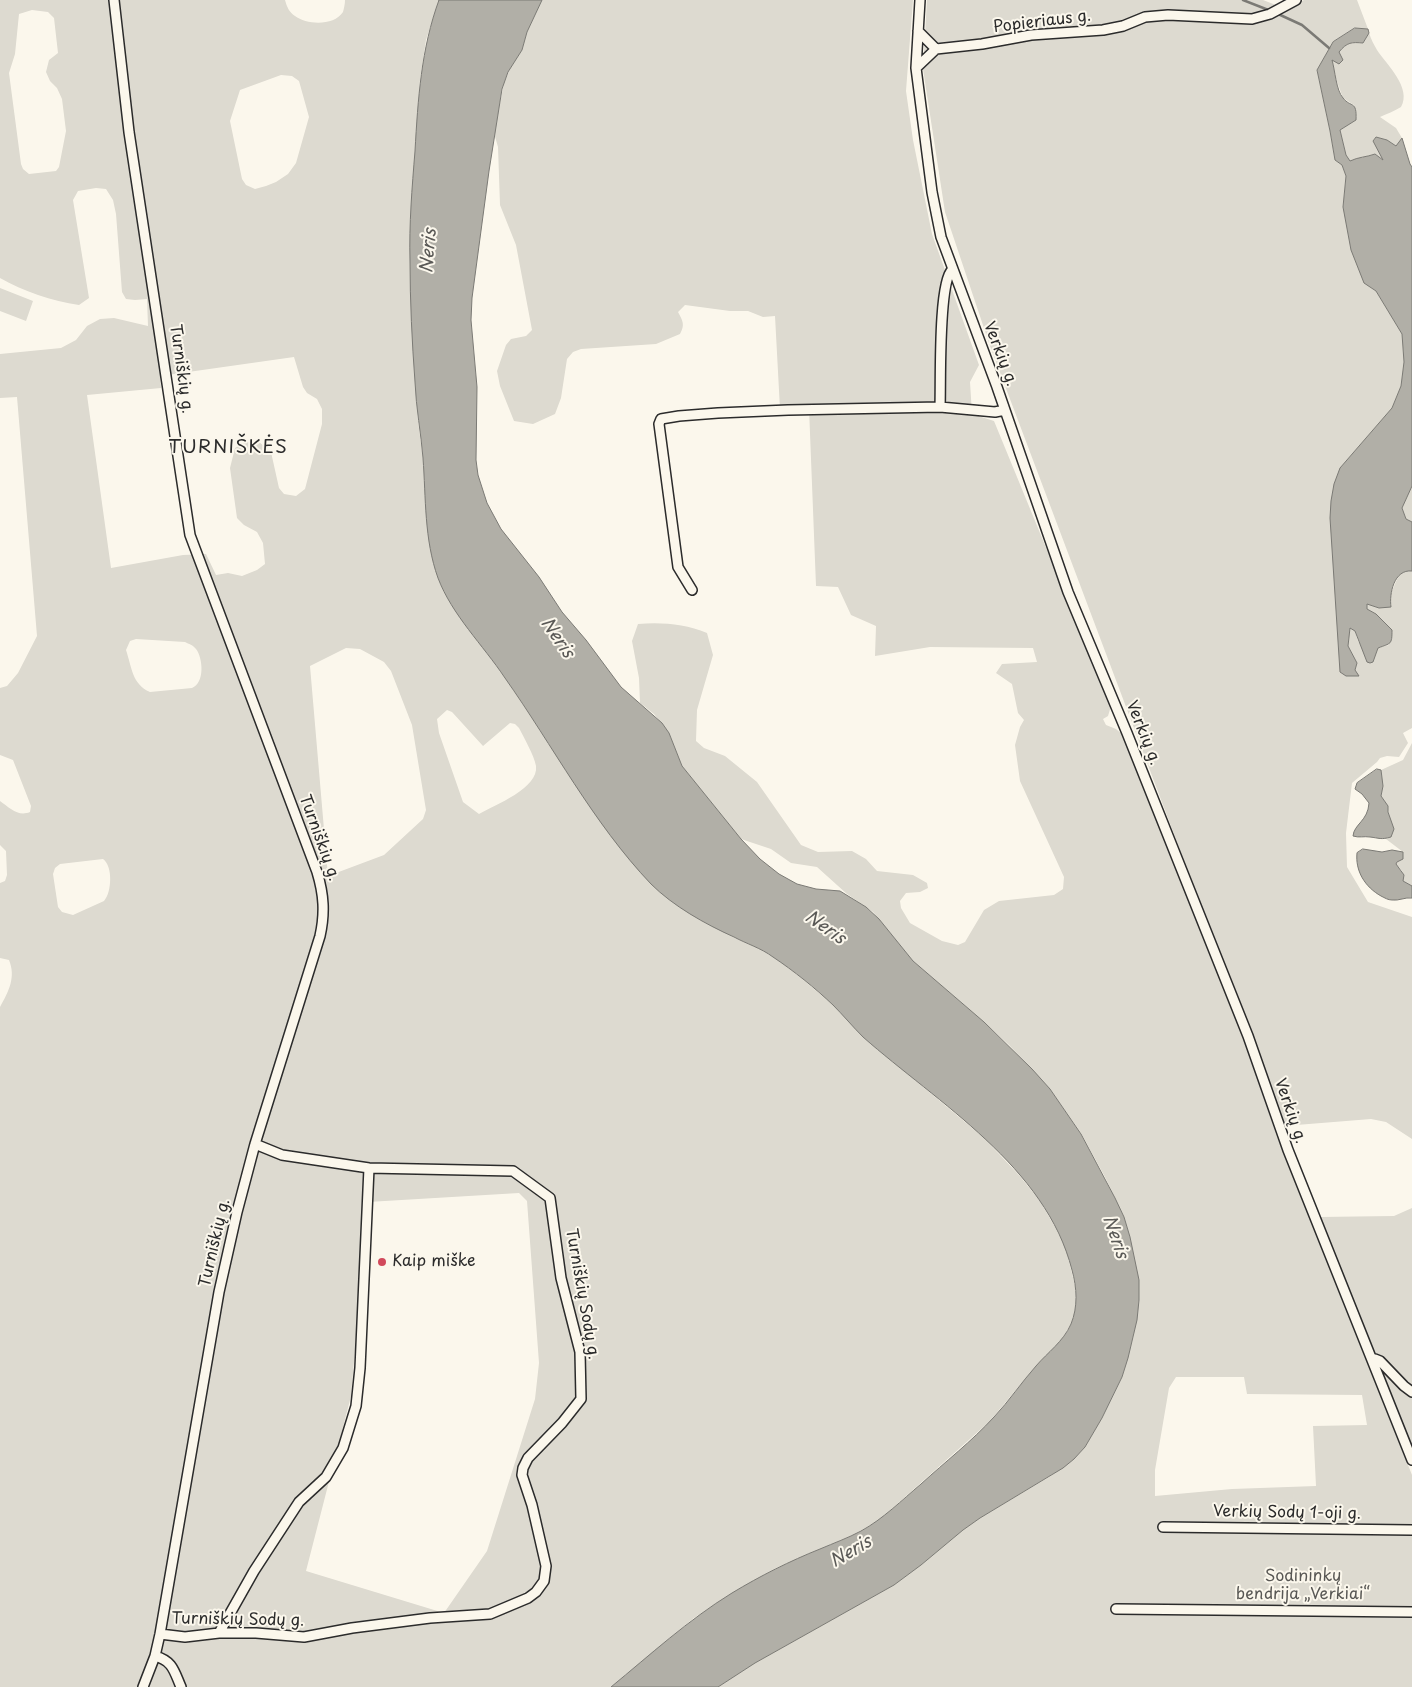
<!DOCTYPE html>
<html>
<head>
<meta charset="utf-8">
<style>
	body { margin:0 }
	canvas { display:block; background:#fbf7ec }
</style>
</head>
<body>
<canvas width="1412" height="1687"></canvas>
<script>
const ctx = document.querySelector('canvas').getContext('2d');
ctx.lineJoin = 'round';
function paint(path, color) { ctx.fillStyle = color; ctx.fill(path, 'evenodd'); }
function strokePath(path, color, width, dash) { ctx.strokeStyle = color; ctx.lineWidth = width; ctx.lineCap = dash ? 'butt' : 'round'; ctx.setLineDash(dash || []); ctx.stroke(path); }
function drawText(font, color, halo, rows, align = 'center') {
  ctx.font = font + ' "Playpen Sans",sans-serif'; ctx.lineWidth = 4; ctx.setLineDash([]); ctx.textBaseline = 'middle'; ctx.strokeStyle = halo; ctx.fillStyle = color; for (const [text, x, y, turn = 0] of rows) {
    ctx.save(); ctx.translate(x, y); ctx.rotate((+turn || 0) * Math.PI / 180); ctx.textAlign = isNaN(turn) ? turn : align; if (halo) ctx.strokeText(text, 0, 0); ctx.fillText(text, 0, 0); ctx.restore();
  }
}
paint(new Path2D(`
	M0 0H285C287 7 289 12 295 16 307 25 334 26 343 12 344 8 345 4 345 0H439L426 40 420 80 410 220V263L415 381 418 421 423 459 428 527 434 565 443 590 467 626 508 682 574 782 611 836 654 886 687 911 735 938 765 951 794 972 838 1009 860 1034 983 1137 1019 1175 1040 1201 1055 1227 1066 1249 1075 1286 1076 1305 1074 1315 1071 1324 1060 1342 1037 1365 989 1422 886 1514 869 1526 853 1535 777 1568 715 1604 694 1618 611 1687H0V1007C9 991 16 977 9 960L0 958V883L5 881 7 875 6 851 0 845V801C10 808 18 817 30 812L31 806 13 760 0 755V688L7 686 18 673 37 636 17 397 0 398V354L61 348 76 340 87 326 100 319 114 318 148 326 147 299 135 300 126 299 122 292 116 214 113 200 106 189 96 188 78 191 73 200 89 298 79 305C52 301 23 291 0 278ZM32 10 48 12 54 18 58 53 49 60 46 72 50 81 57 88 62 99 66 131 59 167 56 171 29 174 23 169 21 164 9 73 15 54 19 14ZM281 75 292 76 299 81 309 117 296 163 288 174 276 182 266 186 255 189 246 185 242 179 230 121 240 90ZM294 357 303 387 307 393 317 399 322 409V424L305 489 296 496 284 494 279 488 271 452 259 442H245L235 448 230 468 237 518 244 525 257 532 263 543 265 564 257 570 242 576 228 573 216 575 206 554 183 555 111 568 87 395 161 388 160 376ZM136 639 185 642C189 644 193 645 196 649 203 658 205 683 192 688L150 692C132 684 132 668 126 650L130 641ZM346 648 360 649 384 662 391 671 412 725 426 810 423 819 384 855 328 876 310 666ZM447 710 452 712 483 746 510 723 515 724 519 728C524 738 534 755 536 766 539 788 495 805 479 814L463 802 439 733 437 719ZM103 859C113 866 112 892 104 901L73 915 62 912 58 907 53 874 55 868 60 864ZM519 1193 527 1201 539 1363 535 1399 487 1551 444 1613 306 1571 351 1396 368 1202Z
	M542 0H913L906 91 913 140 932 234 979 365 970 382 972 414 994 421 1111 706 1108 716 1103 719 1106 725 1116 729 1123 735 1235 1014 1276 1134 1412 1475V1687H718L755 1663 894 1585 921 1565 963 1530 980 1518 1049 1477 1074 1459 1085 1447 1102 1418 1122 1377 1133 1338 1139 1300 1130 1237 1124 1217 1106 1179 1081 1133 1050 1089 1009 1045 984 1022 913 961 873 912 847 894 817 867 791 863 771 849 741 839 682 766 669 733 654 714 640 703 639 678 632 641 638 624C662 622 685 624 707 633L713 655 697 710 696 741 704 748 725 756 757 782 801 845 818 852 852 851 866 859 877 871 913 875 927 883 928 888 920 892 906 893 900 901 901 908 910 923 942 941 958 945 965 942 984 910 999 901 1054 895 1063 889 1064 877 1020 781 1015 745 1020 727 1024 720 1018 713 1012 684 996 673 1002 664 1037 662 1033 648 930 647 875 656 876 626 851 615 838 587 816 586 809 408 780 409 775 316 763 317 748 311H730L685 305 678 312C683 321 685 325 680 334L656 344 581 349 573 352 567 359 561 398 555 414 533 424 514 421 500 386 497 371 506 345 511 339 526 336 532 330 516 245 500 205 498 147 494 133 504 83 510 69 522 50 527 32ZM1176 1377H1244L1247 1394 1362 1395 1367 1425 1313 1426 1316 1486 1232 1489 1155 1496V1470L1169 1388Z
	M927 0H1263L1286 9 1304 0H1357L1368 29 1355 28 1333 42 1317 70 1330 131 1335 160 1342 165 1346 176 1343 207 1370 287 1376 291 1402 334 1404 362 1401 386 1392 408 1340 468V672L1355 670 1357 663 1348 646 1350 627 1355 631 1358 641 1373 662 1378 648 1389 645 1376 614 1367 609V604L1379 608C1383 604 1387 600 1390 595 1396 585 1397 569 1412 571V728L1403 733 1408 743 1399 757 1387 756 1380 758 1377 762 1352 783 1346 833 1347 867 1368 902 1412 917V1139L1386 1122 1371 1119 1284 1126 990 346 945 212 923 69Z
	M1369 33C1371 39 1374 45 1377 50 1387 65 1412 88 1401 107 1395 111 1386 114 1380 117L1396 128 1402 138 1397 147 1387 140 1376 137 1373 141 1385 161 1375 154C1366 157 1358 157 1349 161L1346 155 1340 130 1356 120 1354 105 1343 98 1336 79 1332 59C1345 45 1343 42 1363 43Z
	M0 288 33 301 26 321 0 311Z
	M1412 486V522L1406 519 1402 508Z
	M1412 743V886L1403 881 1402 871 1396 864 1401 859 1403 852 1386 839 1391 837C1391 823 1390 807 1381 796L1383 786 1381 770 1403 760Z
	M1412 1208V1448L1319 1217 1394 1216Z`), '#dddad0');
const water = new Path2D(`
	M439 0H542L527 32 522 50 508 72 502 89 489 171 472 298 471 320 477 387 476 460 478 475 487 503 501 529 539 577 562 612 586 640 621 687 662 723 669 733 682 766 741 839 760 859 779 874 797 884 816 889 840 891 866 907 879 919 913 961 984 1022 1032 1069 1050 1089 1081 1134 1115 1198 1124 1217 1130 1237 1139 1280V1300L1137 1320 1128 1358 1122 1377 1102 1418 1085 1447 1074 1459 1063 1468 980 1518 963 1530 921 1565 894 1585 755 1663 718 1687H611C650 1655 688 1620 732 1593 760 1576 790 1561 820 1549 834 1543 848 1538 861 1531 883 1519 902 1500 921 1484 945 1462 972 1441 994 1417 1009 1401 1021 1383 1036 1366 1048 1352 1063 1342 1071 1324 1078 1307 1077 1288 1072 1270 1046 1167 938 1103 863 1037 853 1027 843 1015 833 1005 815 988 794 971 773 957 761 948 747 944 734 937 705 924 673 906 651 884 593 823 553 746 505 678 483 645 452 615 438 578 424 539 426 498 423 458 421 433 416 408 415 382 412 342 410 301 410 261 409 224 412 188 415 151 418 99 421 49 439 0Z
	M1355 28 1368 29 1369 33 1363 43C1352 42 1347 42 1339 52L1343 60 1339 64 1332 60C1335 70 1336 90 1343 98 1351 108 1357 100 1356 120L1340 130 1346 155 1350 161C1358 157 1367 157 1375 154L1383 160 1373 141 1376 137 1387 140 1396 146 1402 138 1410 164 1412 167V486L1402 508 1406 519 1412 522V571C1394 569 1389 594 1391 607L1379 608 1367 604V609L1376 614 1392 630C1392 645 1391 643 1378 648L1373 662 1370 663 1367 662 1355 631 1350 628 1348 646 1357 663 1355 670 1359 676H1346L1340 672 1330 518 1331 501 1334 484 1340 468 1392 408 1401 386 1404 362 1402 334 1376 291 1364 283 1351 250 1343 207 1346 176 1342 165 1335 160 1330 131 1317 70 1333 42Z
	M1377 769 1381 770 1383 786 1381 796 1388 806V812L1394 829 1391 837C1381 840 1379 838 1370 837 1364 836 1359 838 1353 836 1354 824 1368 821 1369 803L1362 794 1355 789 1357 783Z
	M1363 849 1382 852 1392 850 1403 852V859L1397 862 1396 864 1404 875 1403 881 1412 886V898C1405 897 1399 901 1392 900 1388 900 1385 898 1381 896 1365 887 1355 871 1357 853Z`);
paint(water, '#b1afa7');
strokePath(water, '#7b7a75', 1);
strokePath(new Path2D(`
	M1243 0 1271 11
	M1276 13 1302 25 1329 48`), '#7b7a75', 2.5);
const minor = new Path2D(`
	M114 0 129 132 190 535 317 872C324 895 325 913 320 936L255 1144 237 1212 219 1292 160 1634 155 1656 143 1687
	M920 0 916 68 932 192 941 237 997 387 1068 592 1127 733 1248 1036 1288 1150 1412 1460
	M918 31 936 49
	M916 68 936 49 982 44 1031 35 1103 30 1123 26 1145 17 1168 15 1252 19 1270 14 1296 0
	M940 407C941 384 938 283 952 270
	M692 590 678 567 659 424 661 419 679 416 718 413 788 410 940 407 995 412 1005 410
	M1372 1360 1375 1359 1380 1361 1404 1386 1412 1392
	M1163 1527 1412 1530
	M1116 1609 1412 1612
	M219 1633 254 1571 299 1502 326 1477 343 1448 356 1406 360 1368 369 1168
	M160 1634 185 1637 219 1633H256L304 1637 352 1628 430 1618 490 1614 528 1598 536 1592 544 1581 546 1566 532 1505 522 1475 523 1468 528 1458 562 1423 581 1399 580 1352 561 1278 550 1198 513 1171 369 1168 282 1155 255 1144
	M155 1656C173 1661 174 1671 181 1687`);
strokePath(minor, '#2b2b2b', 12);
strokePath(minor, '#fbf7ec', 9);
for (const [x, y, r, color] of [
	[382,1262,5,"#d1495b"]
]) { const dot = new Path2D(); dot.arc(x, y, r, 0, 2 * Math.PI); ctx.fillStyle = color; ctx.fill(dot); strokePath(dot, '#fbf7ec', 2); }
drawText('16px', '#2b2b2b', '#fbf7ec', [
	["Popieriaus g.",1042,22,-7],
	["Verkių g.",1000,354,69],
	["Turniškių g.",181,369,82],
	["Verkių g.",1143,733,68],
	["Turniškių g.",319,838,70],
	["Verkių g.",1290,1111,71],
	["Turniškių g.",215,1243,-77],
	["Turniškių Sodų g.",582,1294,80],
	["Verkių Sodų 1-oji g.",1287,1513,1],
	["Turniškių Sodų g.",238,1620,1]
]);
drawText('16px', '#2b2b2b', '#fbf7ec', [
	["Kaip miške",392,1262]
], 'left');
drawText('16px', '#585754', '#fbf7ec', [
	["Sodininkų",1303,1577],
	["bendrija „Verkiai“",1303,1595]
]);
drawText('italic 18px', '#5a5956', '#fbf7ec', [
	["Neris",429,251,-85],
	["Neris",557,638,56],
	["Neris",825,928,35],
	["Neris",1115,1237,71],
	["Neris",851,1552,-30]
]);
ctx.letterSpacing = '1px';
drawText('19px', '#2b2b2b', '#fbf7ec', [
	["TURNIŠKĖS",228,448]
]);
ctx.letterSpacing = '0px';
</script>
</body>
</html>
